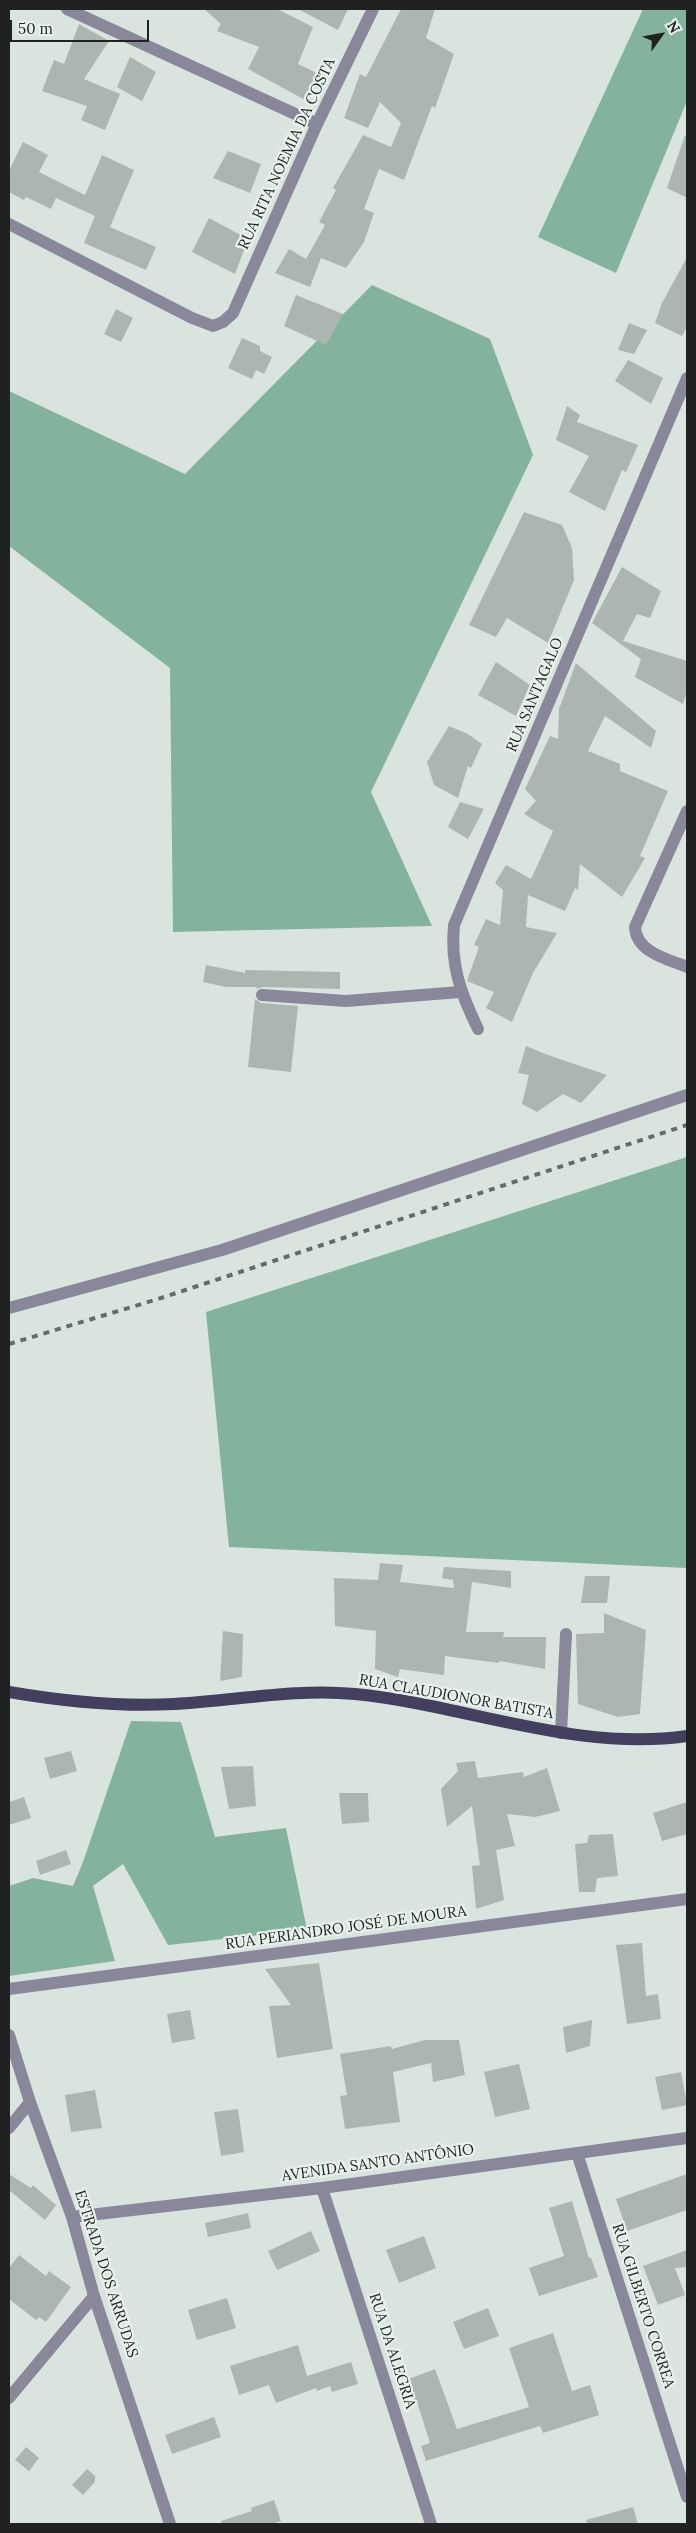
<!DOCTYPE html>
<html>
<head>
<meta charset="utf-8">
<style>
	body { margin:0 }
	#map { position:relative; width:696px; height:2533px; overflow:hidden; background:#dae4df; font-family:Lora,serif }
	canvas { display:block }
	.frame { position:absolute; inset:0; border:10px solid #1f2220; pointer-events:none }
	.north { position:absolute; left:636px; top:10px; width:50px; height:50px; -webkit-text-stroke:4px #e7f2ec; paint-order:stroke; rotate:58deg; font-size:14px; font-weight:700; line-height:20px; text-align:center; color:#1f2220 }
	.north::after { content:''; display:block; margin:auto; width:18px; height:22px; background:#1f2220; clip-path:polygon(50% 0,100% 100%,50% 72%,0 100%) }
	.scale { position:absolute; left:10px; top:20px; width:139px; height:22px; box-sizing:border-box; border:2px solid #1f2220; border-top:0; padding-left:6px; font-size:15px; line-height:18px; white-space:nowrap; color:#1f2220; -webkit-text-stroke:4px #e7f2ec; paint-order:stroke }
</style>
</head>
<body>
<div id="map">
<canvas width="696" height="2533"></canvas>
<div class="frame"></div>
<div class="north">N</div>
<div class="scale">50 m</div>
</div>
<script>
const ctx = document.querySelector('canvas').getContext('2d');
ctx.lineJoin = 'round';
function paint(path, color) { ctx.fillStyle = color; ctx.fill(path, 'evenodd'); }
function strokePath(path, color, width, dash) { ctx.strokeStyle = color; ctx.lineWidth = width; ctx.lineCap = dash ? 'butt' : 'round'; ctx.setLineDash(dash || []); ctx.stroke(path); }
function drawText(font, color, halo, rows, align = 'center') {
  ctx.font = font + ' Lora,serif'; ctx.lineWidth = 4.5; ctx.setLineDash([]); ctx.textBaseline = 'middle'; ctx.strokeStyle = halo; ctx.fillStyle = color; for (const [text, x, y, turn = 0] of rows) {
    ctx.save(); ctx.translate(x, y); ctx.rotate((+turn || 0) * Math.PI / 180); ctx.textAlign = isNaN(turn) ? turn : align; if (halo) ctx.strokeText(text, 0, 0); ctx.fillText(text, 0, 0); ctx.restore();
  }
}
paint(new Path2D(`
	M643 9H687V101L616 273 538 237Z
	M372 285 490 339 533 455 371 792 432 926 173 932 170 668 9 546V391L185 474Z
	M687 1157V1568L229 1547 206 1312Z
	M131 1721 181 1722 215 1837 286 1828 307 1930 168 1945 123 1864 93 1886 115 1961 9 1976V1886L33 1878 73 1886 83 1862Z`), '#83b39c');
paint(new Path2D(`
	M204 9H277L313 27 298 64 321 75 307 101 248 69 259 47 217 31 221 24Z
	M298 9H348L338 30Z
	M401 9H435L426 38 454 54 435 108 432 106 404 180 379 169 364 209 374 213 364 242 346 268 321 258 310 287 275 273 289 249 306 259 325 225 319 222 336 190 333 188 363 135 391 147 401 123 380 102 368 128 344 118 360 74 366 77Z
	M79 24 109 41 84 79 120 94 105 130 81 120 87 106 42 91 54 60 64 64Z
	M130 57 156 72 142 101 117 87Z
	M685 135 687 136V198L667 188Z
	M23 142 48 155 39 172 85 195 102 155 134 170 110 227 156 247 146 270 84 243 95 216 56 198 51 209 26 197 24 200 9 192V171Z
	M228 151 261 164 250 193 213 178Z
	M209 218 248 239 235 274 192 252Z
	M687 257V327L682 336 655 323 662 303Z
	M296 295 343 314 326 345 284 326Z
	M116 309 133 318 121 342 104 334Z
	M629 323 647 330 634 354 618 350Z
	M242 338 260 346V351L272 357 264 374 256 370 252 379 228 368Z
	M628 360 663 378 651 404 615 381Z
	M567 406 580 415 577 422 638 445 626 472 622 470 605 511 569 492 589 456 556 440Z
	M524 512 562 525 572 548 574 580 548 643 507 618 496 637 469 625Z
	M622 567 661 591 650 618 637 614 623 641 687 661V691L683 704 635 677 641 659 592 623Z
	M496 662 530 685 516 716 478 695Z
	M576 663 656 731 651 748 605 716 588 751 620 764V771L668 791 640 856 645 858 622 897 580 864 578 890 575 888 565 911 528 895 526 927 557 933 533 973 512 1022 486 1008 494 992 467 981 479 947 474 945 486 919 500 925 503 890 495 883 506 865 531 879 553 831 524 814 536 801 525 789 550 736 558 739 559 709Z
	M449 726 468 734 482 744 471 768 468 766 458 798 434 785 427 762Z
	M460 802 484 809 468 839 448 827Z
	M206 965 245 973V970L340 972V989L263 987 256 989 257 987H226L203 982Z
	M255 999 261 1003 298 1006 291 1072 248 1067Z
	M526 1046 548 1055 607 1075 581 1103 563 1094 537 1112 522 1104 529 1075 518 1073Z
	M380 1563 403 1565 400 1582 454 1588 453 1580 442 1578 444 1567 511 1571V1588L472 1582 466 1632H504L503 1637H546L545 1669 499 1661V1663L445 1656 444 1675 400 1669 398 1677 375 1669 376 1631 335 1626 334 1578 378 1580Z
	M585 1576H610L607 1603H581Z
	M604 1613 646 1630 640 1714 618 1717 578 1704 576 1634 604 1633Z
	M223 1631 243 1634 242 1677 220 1681Z
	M71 1751 77 1771 50 1779 44 1758Z
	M475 1761 478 1778 523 1772 524 1777 547 1768 560 1811 535 1817 507 1814 515 1846 496 1850 504 1900 476 1909 472 1866 480 1865 472 1806 447 1827 441 1789 458 1771 456 1763Z
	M253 1766 256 1806 229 1809 221 1767Z
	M339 1793H368L369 1822 342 1824Z
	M24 1797 31 1818 9 1825V1802Z
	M687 1802V1834L662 1841 653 1813Z
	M613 1834 618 1876 597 1878 595 1892H579L575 1844 587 1843 589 1835Z
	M66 1850 71 1864 40 1875 36 1861Z
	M642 1943 646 1996 658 1994 661 2019 627 2024 616 1945Z
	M319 1963 333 2049 277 2058 269 2006 291 2005 265 1969Z
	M190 2010 195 2039 172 2043 167 2014Z
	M592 2020 590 2046 566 2053 563 2027Z
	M425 2040H459L465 2075 433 2082 431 2063 393 2072 400 2122 345 2129 340 2096 347 2095 340 2054 391 2046 392 2049Z
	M519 2064 530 2109 495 2117 484 2072Z
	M681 2072 687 2105 662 2110 655 2077Z
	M95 2090 102 2128 71 2132 65 2095Z
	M238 2109 244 2152 221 2156 214 2112Z
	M9 2174 31 2188 33 2185 56 2205 45 2220 9 2190Z
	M687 2174V2210L627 2231 616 2199Z
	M572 2201 589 2258H591L598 2277 539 2296 529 2268 564 2256 549 2208Z
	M248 2213 251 2228 208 2237 205 2223Z
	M311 2231 320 2251 277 2270 268 2251Z
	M424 2236 436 2268 399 2283 386 2250Z
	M687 2250V2267L675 2268 685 2295 658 2305 643 2266Z
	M19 2255 46 2276 49 2271 71 2287 46 2322 39 2317 36 2320 9 2299V2268Z
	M227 2298 236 2328 197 2340 188 2310Z
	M488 2308 499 2336 464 2349 453 2322Z
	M553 2333 572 2391 590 2385 599 2415 543 2433 540 2426 426 2461 421 2446 430 2443 417 2402 415 2403 406 2380 435 2369 457 2429 529 2407 509 2348Z
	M298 2345 307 2376 351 2362 358 2384 332 2392 330 2386 317 2391 316 2388 276 2403 269 2385 239 2395 230 2366Z
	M214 2417 221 2437 172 2454 165 2435Z
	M26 2447 39 2458 29 2471 15 2460Z
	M87 2469 95 2476V2482L83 2495 72 2485Z
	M274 2500 281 2521 272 2524H221V2521L252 2511 251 2508Z
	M633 2507 638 2524H587L586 2520Z`), '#acb6b1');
strokePath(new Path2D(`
	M67 9 317 124
	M9 224 192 318 213 326 223 322 233 313 317 124 373 9
	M687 811 635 927C636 952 667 959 687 967
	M262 995 346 1001 460 992
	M478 1029C461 994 450 965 454 925L687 378
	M9 1308 222 1250 687 1095
	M561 1733 566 1634
	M9 1989 687 1899
	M9 2035 30 2102 72 2217 94 2296 170 2524
	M9 2128 30 2102
	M577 2153 687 2497
	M322 2188 431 2524
	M72 2217 322 2188 687 2138
	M9 2398 94 2296`), '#89889a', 12);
strokePath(new Path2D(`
	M9 1692C62 1701 120 1707 174 1704 234 1701 295 1688 355 1694 466 1705 575 1752 687 1736`), '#433f5e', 12);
strokePath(new Path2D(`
	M9 1344 158 1299 687 1125`), '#656b68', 4, [6, 6]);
drawText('15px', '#1f2220', '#e7f2ec', [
	["RUA RITA NOEMIA DA COSTA",287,154,-65],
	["RUA SANTAGALO",535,695,-67],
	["RUA CLAUDIONOR BATISTA",456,1697,10],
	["RUA PERIANDRO JOSÉ DE MOURA",346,1928,-8],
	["AVENIDA SANTO ANTÔNIO",378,2163,-8],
	["ESTRADA DOS ARRUDAS",106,2274,72],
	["RUA GILBERTO CORREA",643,2306,72],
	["RUA DA ALEGRIA",392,2351,72]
]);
</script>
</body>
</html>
